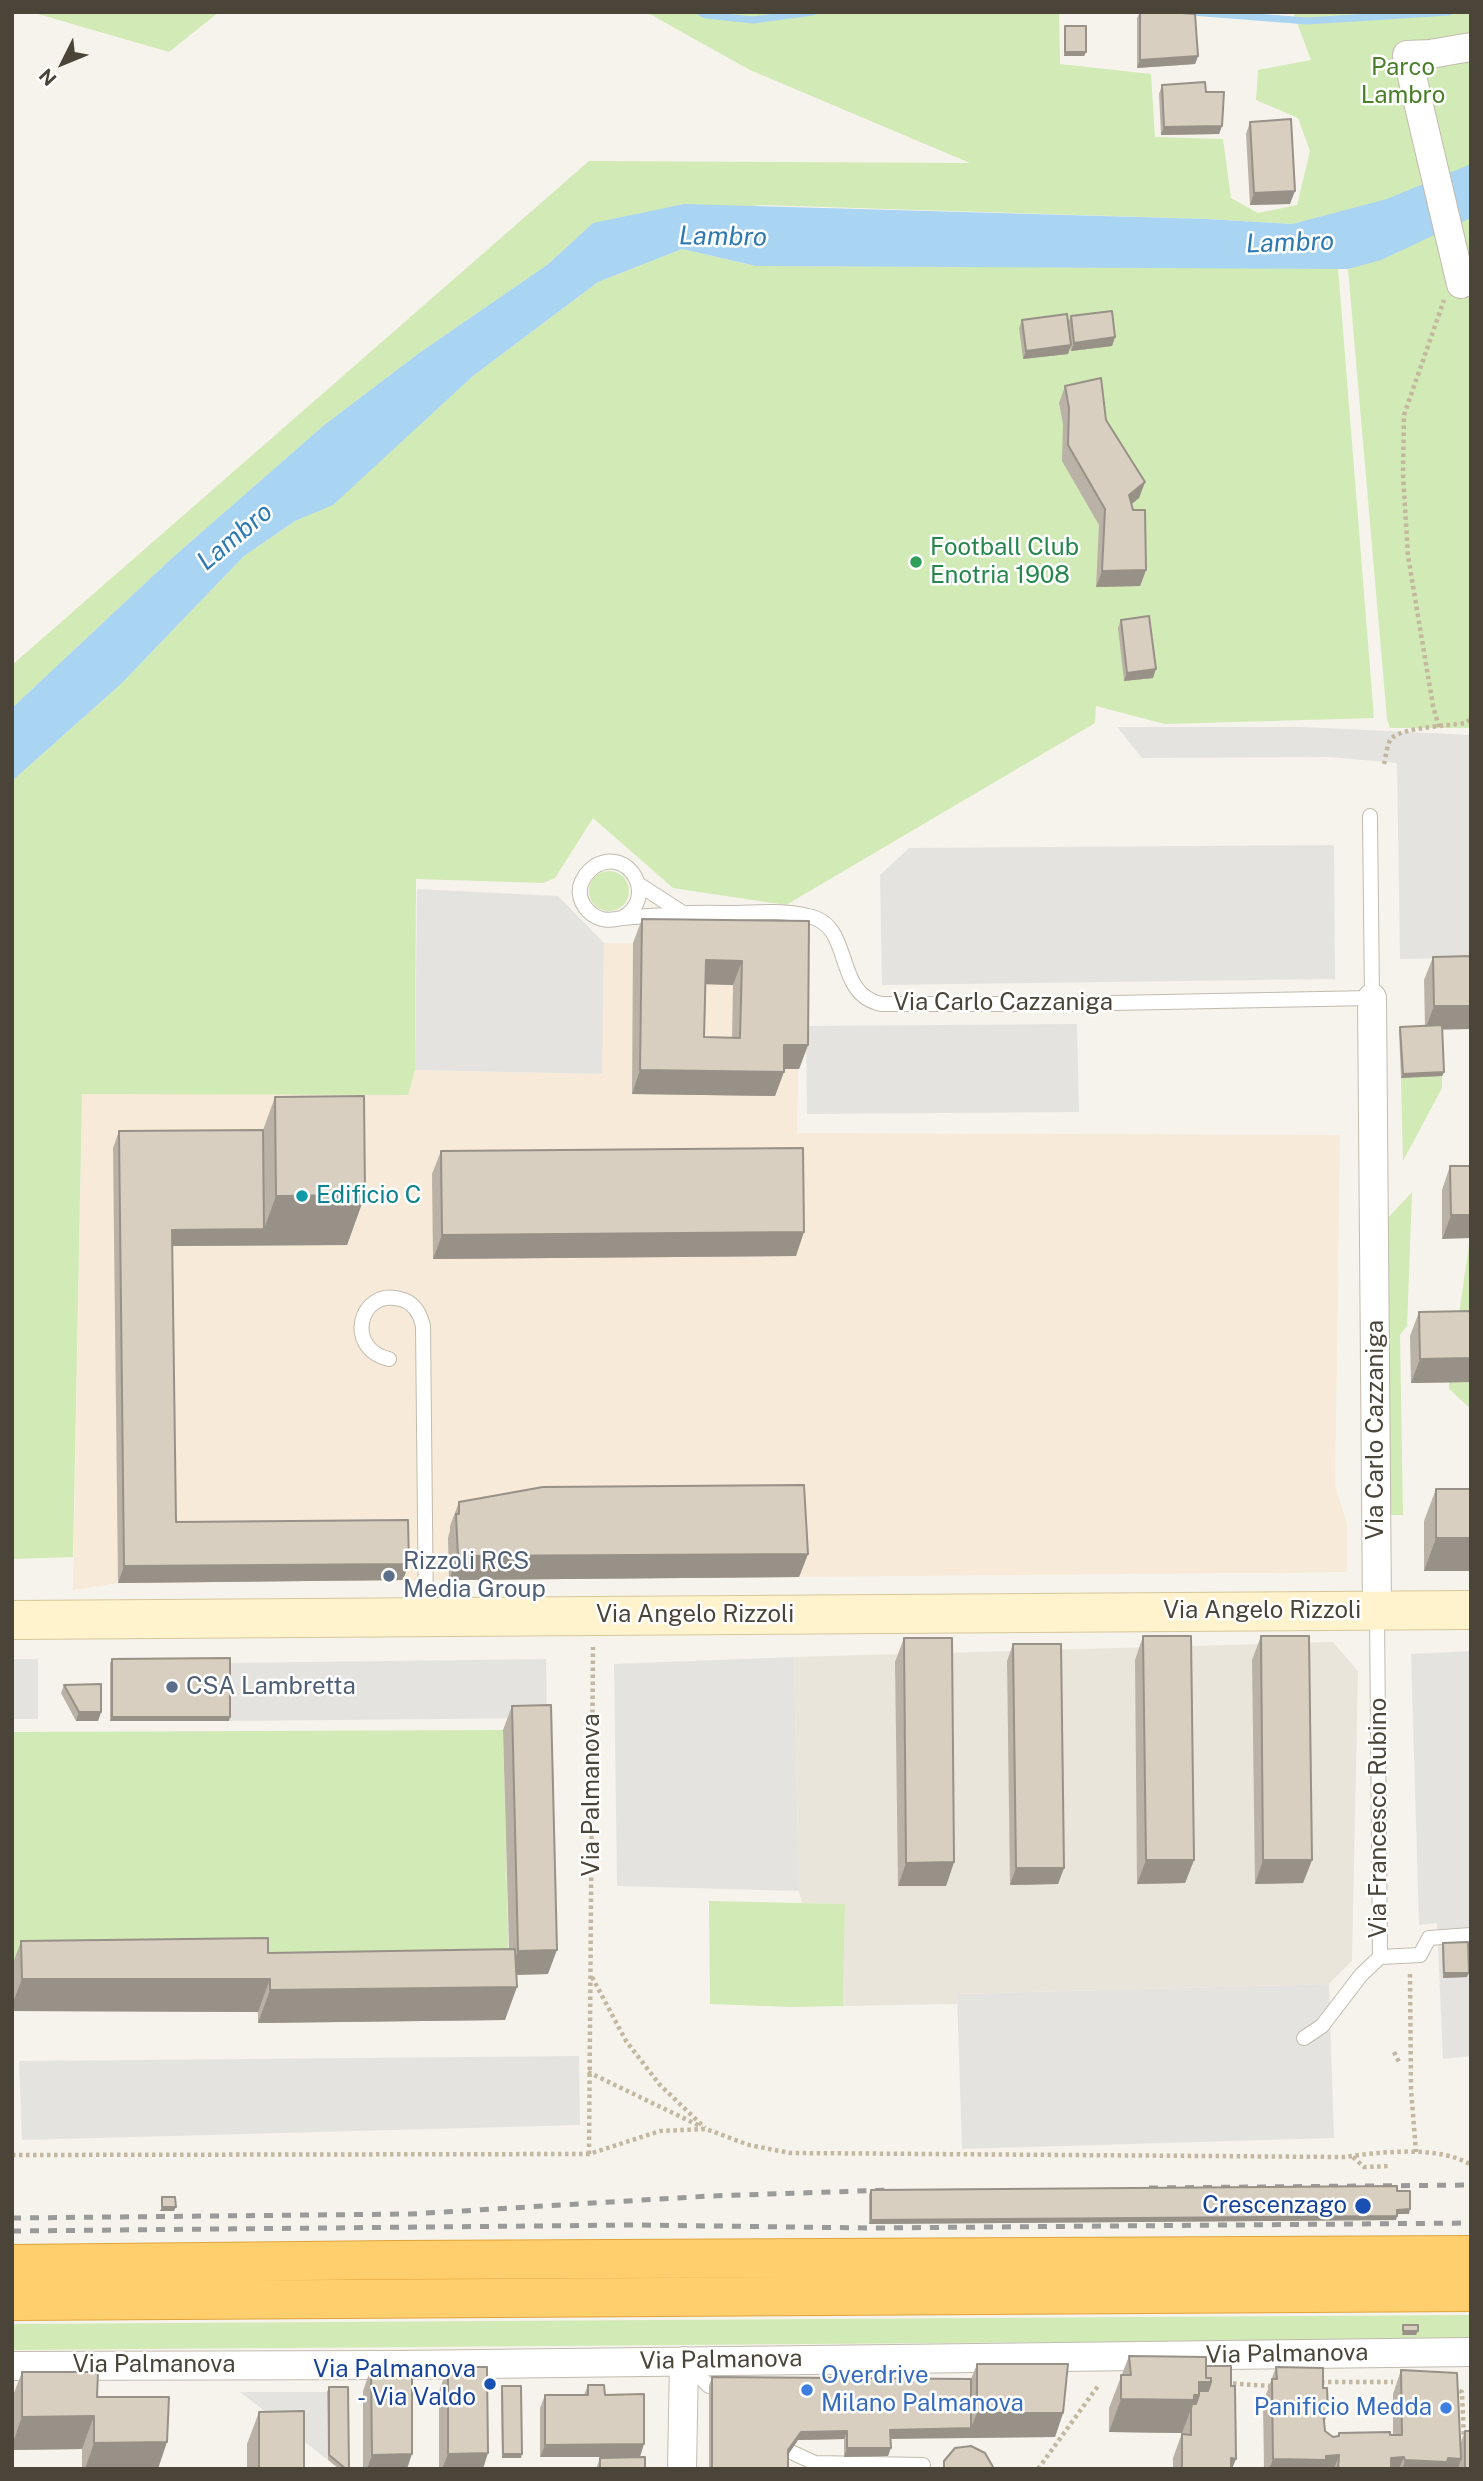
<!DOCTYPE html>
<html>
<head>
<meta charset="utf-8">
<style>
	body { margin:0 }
	#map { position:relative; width:1483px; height:2481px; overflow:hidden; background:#f6f3ec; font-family:"Public Sans",sans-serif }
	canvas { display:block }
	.frame { position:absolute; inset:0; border:14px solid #4b4439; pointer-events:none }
	.north { position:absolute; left:28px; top:28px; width:70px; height:70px; -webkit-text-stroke:5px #fff; paint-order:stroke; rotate:227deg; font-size:19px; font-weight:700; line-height:28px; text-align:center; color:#4b4439 }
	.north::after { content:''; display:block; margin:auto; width:24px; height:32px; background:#4b4439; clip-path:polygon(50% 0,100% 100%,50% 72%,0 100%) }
</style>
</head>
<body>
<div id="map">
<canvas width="1483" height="2481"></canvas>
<div class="frame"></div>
<div class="north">N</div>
</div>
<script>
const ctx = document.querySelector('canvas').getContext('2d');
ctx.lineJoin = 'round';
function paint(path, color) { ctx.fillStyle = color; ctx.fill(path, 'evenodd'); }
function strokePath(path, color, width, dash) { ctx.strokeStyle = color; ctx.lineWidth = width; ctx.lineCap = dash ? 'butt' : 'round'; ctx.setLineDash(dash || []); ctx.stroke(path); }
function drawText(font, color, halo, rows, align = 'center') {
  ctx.font = font + ' "Public Sans",sans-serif'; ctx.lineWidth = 5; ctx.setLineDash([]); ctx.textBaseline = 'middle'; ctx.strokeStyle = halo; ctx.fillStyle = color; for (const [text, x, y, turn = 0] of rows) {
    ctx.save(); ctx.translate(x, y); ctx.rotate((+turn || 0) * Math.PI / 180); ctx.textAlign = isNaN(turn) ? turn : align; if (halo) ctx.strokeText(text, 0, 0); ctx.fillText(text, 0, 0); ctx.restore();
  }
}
paint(new Path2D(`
	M1333 1642 1358 1671 1352 1961 1329 1984 957 1994V2004L843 2006 845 1904 802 1903 799 1891 794 1657Z`), '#eae5da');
paint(new Path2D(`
	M604 943 800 945 797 1133 1340 1135 1335 1486 1347 1524V1572L119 1583 73 1590 82 1093 407 1095 415 1070 601 1074Z`), '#f7ead8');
paint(new Path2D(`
	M31 12H219L169 52Z
	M646 12H1059L1060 64 1151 74 1155 137 1223 139 1231 198 1258 213 1297 205 1310 151 1298 118 1256 100 1258 70 1311 60 1293 12H1471V728H1390L1387 719 1348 269 1354 267 1348 210 1292 224 1207 219 761 205 593 223 547 265 419 353 323 426 172 558 12 708V665L589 161 970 163 750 70Z
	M682 249 756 266 1338 268 1374 718 1165 724 1096 706 1095 723 786 905 673 888 593 818 555 878 543 883 416 879 415 1070 408 1095 82 1094 73 1557 12 1559V781L121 684 244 556 295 521 333 504 473 376 598 282Z
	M589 891a20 20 0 1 1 40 0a20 20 0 1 1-40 0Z
	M1442 1076V1088L1403 1161 1401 1078Z
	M1412 1192 1407 1326 1400 1335 1403 1515H1390L1386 1220Z
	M1470 1238 1471 1335H1456Z
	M1449 1382H1471V1409L1449 1389Z
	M503 1730 509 1975 12 1974V1732Z
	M709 1901 845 1904 843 2006 791 2007 710 2004Z
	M1471 2315V2339L12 2350V2324Z`), '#d2eab5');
paint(new Path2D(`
	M1117 727H1304L1471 735V958L1400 959 1397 763 1329 757 1142 758Z
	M1334 845 1335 979 882 985 880 875 909 848Z
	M417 889 558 896 604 943 602 1074 415 1070Z
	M1077 1024 1079 1112 807 1114 806 1026Z
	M1471 1651V2056L1443 2059 1437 1923 1419 1925 1411 1654Z
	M794 1657 799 1891 617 1886 614 1664Z
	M12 1659H38V1719H12Z
	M546 1659 547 1718 229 1721 228 1663Z
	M1329 1984 1334 2138 962 2149 957 1994Z
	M579 2056 580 2125 22 2140 19 2061Z
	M240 2392H327L328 2460Z`), '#e5e3e0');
paint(new Path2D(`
	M1471 164V218L1381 260 1348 269 756 266 682 249 598 282 473 376 333 505 295 521 244 556 121 684 12 781V708L172 558 323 426 419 353 547 265 593 223 684 204 1207 219 1292 224 1387 199Z`), '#a9d4f2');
strokePath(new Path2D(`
	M700 12 706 15 753 20 813 12
	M1192 12 1307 21 1449 12`), '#a9d4f2', 7);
const lane = new Path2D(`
	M638 884 683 913
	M622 918C659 898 629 846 595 866 588 871 582 879 580 887 578 902 588 915 602 919 610 921 615 919 623 918 640 916 658 916 676 914 695 912 715 913 734 913 759 912 784 910 808 916 855 925 832 993 881 1004H1059L1372 998 1370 816
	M389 1359C344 1349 359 1288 400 1299 414 1302 420 1313 423 1326L426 1617
	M1380 1957 1420 1955 1429 1938 1471 1935
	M1304 2038 1322 2026 1361 1975 1380 1957 1377 1612
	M685 2362 709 2386
	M791 2452 815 2463 923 2465`);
const street = new Path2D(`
	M1461 284 1407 55 1430 54 1471 47
	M1372 998 1377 1610
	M12 2366 398 2365 1471 2352
	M682 2469 684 2361`);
const secondary = new Path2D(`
	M12 1620 1471 1610`);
const highway = new Path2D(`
	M12 2264 396 2260 1471 2255
	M12 2301 1471 2292`);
strokePath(lane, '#c2bbae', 16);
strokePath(street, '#c2bbae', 30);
strokePath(secondary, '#d6c79b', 40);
strokePath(highway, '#e0a43c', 40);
strokePath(new Path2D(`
	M1439 727 1433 706 1408 556 1403 474 1404 415 1444 300
	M1384 764C1386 757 1387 742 1392 738 1404 727 1448 726 1465 723L1471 719
	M1410 1974 1411 2089 1416 2152
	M592 1977 626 2041 660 2085 705 2128
	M1394 2052 1400 2064
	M588 2072 702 2127
	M589 2154 593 1647
	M12 2155 589 2154 660 2131 706 2129 749 2145 790 2153 1344 2157C1380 2152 1440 2145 1471 2165
	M1353 2157 1364 2167 1391 2166
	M1321 2382H1393
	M1226 2383 1270 2386
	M1453 2388 1462 2392 1464 2440
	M1038 2469 1098 2386`), '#c4b79f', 4.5, [3.5, 3.5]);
strokePath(lane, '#fff', 14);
strokePath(street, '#fff', 28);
strokePath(secondary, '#fff3cd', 38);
strokePath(highway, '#ffcf6e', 38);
strokePath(new Path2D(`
	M1149 2188 1471 2185
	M12 2218 411 2214 710 2196 890 2190
	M12 2231 635 2225 870 2228 1471 2223`), '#9a9a9a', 5, [9, 9]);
paint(new Path2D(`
	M1140 12H1169L1198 56 1195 64 1137 68V18Z
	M1065 26 1086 52 1084 56H1064V30Z
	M1162 85 1222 126 1219 134 1161 135 1159 94Z
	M1250 122 1290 204 1250 205 1246 134Z
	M1071 316 1115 337 1112 346 1071 351 1070 347 1068 354 1023 359 1019 328 1022 320 1068 323Z
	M1065 386 1106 420 1145 482 1139 498 1131 504 1146 570 1140 586 1096 587 1099 525 1062 461 1063 424 1059 403Z
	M1121 620 1153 678 1124 681 1118 628Z
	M642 919 809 921 808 1045 799 1069H784L775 1096 632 1094 633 943ZM706 984 733 985 732 1038 704 1037Z
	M1433 957 1442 1030 1444 1072 1442 1076 1401 1078 1399 1031 1400 1027 1425 1026 1424 980Z
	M275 1097 365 1195 347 1245 172 1246 176 1522 403 1580 118 1583 113 1148 119 1131 263 1130Z
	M441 1151 796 1256 433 1259 432 1174Z
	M1450 1166H1471L1442 1239V1190Z
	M1471 1311V1382L1411 1383 1410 1336 1419 1312Z
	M1436 1489H1471V1571H1424V1521Z
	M459 1502 808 1554 799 1577 449 1580 448 1538 450 1530V1526Z
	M1143 1636 1194 1860 1185 1883 1137 1884 1135 1660Z
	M1261 1636 1312 1860 1303 1883 1255 1884 1252 1660Z
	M904 1638 954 1862 946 1886H898L895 1662Z
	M1013 1644 1064 1868 1058 1884 1010 1885 1007 1661Z
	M112 1659 229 1721H110V1663Z
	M64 1685 101 1712 98 1721H76L61 1693Z
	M512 1706 548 1974 516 1975 505 2020 258 2023V2012L12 2011V1966L21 1941 268 1953 509 1949 503 1730Z
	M1443 1943 1467 1977 1443 1978 1442 1948Z
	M871 2190 1397 2191 1409 2214H1397L1396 2220 869 2224V2194Z
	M1129 2356 1206 2366 1232 2469H1173V2458L1182 2433 1109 2432V2408Z
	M977 2364 1063 2413 1055 2437 890 2438 888 2456 844 2457V2439L798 2440 788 2455V2469H709V2386L712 2377 971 2379Z
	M448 2367 483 2469H439V2391Z
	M1276 2367 1324 2422 1325 2431 1333 2437H1338L1339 2433 1393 2435V2394L1401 2370 1461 2442 1465 2431 1471 2469H1264L1263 2403Z
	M371 2368 407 2469H363V2391Z
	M22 2372 97 2397 158 2469H82V2449L12 2450V2398Z
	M588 2385H604L540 2457V2408L545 2395H584Z
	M502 2386 521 2458H502L501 2390Z
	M329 2387 349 2469H339L328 2460 327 2392Z
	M259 2412 304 2469H247V2444Z
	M600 2458 645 2469H596Z`), '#bab2a6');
paint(new Path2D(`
	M1065 52H1086L1084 56H1064Z
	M1198 56 1195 64 1137 68 1140 60Z
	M1222 126 1219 134 1161 135 1164 127Z
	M1295 191 1290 204 1250 205 1254 193Z
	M1115 337 1112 346 1071 351 1074 343Z
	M1071 345 1068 354 1023 359 1026 351Z
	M1145 482 1139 498 1123 511 1129 495Z
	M1146 570 1140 586 1096 587 1102 571Z
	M1156 669 1153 678 1124 681 1127 673Z
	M706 960 742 961 733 985 698 984Z
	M1434 1006H1471V1029L1425 1030Z
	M784 1045H808L799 1069H775Z
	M640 1070 784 1072 775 1096 632 1094Z
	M1444 1072 1442 1076 1401 1078 1403 1074Z
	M365 1195 347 1245 166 1246 172 1230 264 1229 276 1196Z
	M1451 1215H1471V1238L1442 1239Z
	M804 1232 796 1256 433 1259 442 1235Z
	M1471 1358V1382L1411 1383 1420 1359Z
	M1436 1538H1471V1571H1424Z
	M808 1554 799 1577 449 1580 458 1556Z
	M409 1564 403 1580 118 1583 124 1566Z
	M79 1712H101L98 1721H76Z
	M112 1717H230L229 1721H110Z
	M1146 1860H1194L1185 1883 1137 1884Z
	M1263 1860H1312L1303 1883 1255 1884Z
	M954 1862 946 1886H898L906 1863Z
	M1016 1868H1064L1058 1884 1010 1885Z
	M557 1950 548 1974 509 1975 518 1951Z
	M1444 1973H1469L1467 1977 1443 1978Z
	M22 1979H270L258 2012 12 2011V2005Z
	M517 1987 505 2020 258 2023 270 1990Z
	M162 2207H176L174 2211H160Z
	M1410 2209 1409 2214H1395L1397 2210Z
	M1397 2216 1396 2220 869 2224 871 2220Z
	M1403 2331H1418L1416 2335H1402Z
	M1199 2382H1211L1199 2415 1191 2409 1182 2433 1109 2432 1121 2399Z
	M1323 2412H1328L1319 2436Z
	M977 2413H1063L1055 2437 887 2439 890 2430 971 2428Z
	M94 2416 82 2449 12 2450V2445L22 2417Z
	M847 2431 844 2439 798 2440 785 2459 788 2450 801 2432Z
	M167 2442 158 2469H85L94 2443Z
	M644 2444 640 2457H540L545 2445Z
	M847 2448H891L888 2456 844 2457Z
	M488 2453 483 2469H442L448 2454Z
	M412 2454 407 2469H367L372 2455Z
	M503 2454H522L521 2458H502Z
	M1339 2455 1334 2469H1269L1273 2459Z
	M1404 2457 1399 2469H1387L1391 2458Z
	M1231 2458 1236 2459 1232 2469H1227Z
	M1448 2458 1461 2459 1458 2469H1402L1405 2460Z`), '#979187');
const building = new Path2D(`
	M1140 12H1169L1195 14 1198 56 1140 60Z
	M1065 26H1086V52H1065Z
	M1205 82 1206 92H1224L1222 126 1164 127 1162 85Z
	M1291 119 1295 191 1254 193 1250 122Z
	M1112 311 1115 337 1074 343 1071 316Z
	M1067 314 1071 345 1026 351 1022 320Z
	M1101 378 1106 420 1145 482 1129 495 1133 510H1145L1146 570 1102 571 1105 509 1068 445 1069 408 1065 386Z
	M1149 616 1156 669 1127 673 1121 620Z
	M642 919 809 921 808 1045H784V1072L640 1070ZM706 960 742 961 740 1038 704 1037Z
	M1471 956V1006H1434L1433 957Z
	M1442 1025 1444 1072 1403 1074 1400 1027Z
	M364 1096 365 1195 276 1196 275 1097Z
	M263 1130 264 1229 172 1230 176 1522 408 1520 409 1564 124 1566 119 1131Z
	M803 1148 804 1232 442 1235 441 1151Z
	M1450 1166H1471V1215H1451Z
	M1471 1311V1358L1420 1359 1419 1312Z
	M804 1485 808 1554 458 1556 456 1514H459V1502L543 1487Z
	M1436 1489H1471V1538H1436Z
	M1143 1636H1191L1194 1860H1146Z
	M1261 1636H1309L1312 1860H1263Z
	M904 1638H952L954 1862 906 1863Z
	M1013 1644H1061L1064 1868H1016Z
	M230 1658V1717H112V1659Z
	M101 1684V1712H79L64 1685Z
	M551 1705 557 1950 518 1951 512 1706Z
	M268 1938V1953L515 1949 517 1987 270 1990V1979H22L21 1941Z
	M1468 1942 1469 1973H1444L1443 1943Z
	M1397 2186V2191H1410V2209L1397 2210V2216L871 2220V2190Z
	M162 2197H175L176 2207H162Z
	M1403 2325H1418V2331H1403Z
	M1129 2356 1206 2357V2378H1211V2382H1199V2395H1194V2400L1121 2399V2375H1131Z
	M977 2364H1068L1063 2413H977Z
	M1206 2366H1231V2386H1235L1236 2459 1231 2458V2469H1182V2434L1191 2435V2409L1192 2404H1196L1199 2395V2391H1208L1211 2382V2378H1206Z
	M412 2367V2454L372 2455 371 2368Z
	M448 2367H487L488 2453 448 2454Z
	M1276 2367 1323 2368V2388H1327L1328 2412H1323L1325 2431 1333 2437 1339 2436V2433L1390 2432V2435H1402L1401 2370 1457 2373 1461 2459 1448 2458 1447 2462 1405 2460 1404 2457 1391 2458V2469H1338L1339 2455 1326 2456V2460L1273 2459 1272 2379H1277Z
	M22 2372H98L97 2397H169L167 2442 94 2443V2416L22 2417Z
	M712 2377 971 2379V2428L890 2430 891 2448H847V2431L801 2432 788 2450V2469H712Z
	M588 2385H604L605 2395 644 2394V2444L545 2445V2395H588Z
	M502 2386H521L522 2454H503Z
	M329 2387H348L349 2469H346L329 2455Z
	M304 2411V2469H259V2412Z
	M1465 2431H1471V2469H1465Z
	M971 2446 985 2453 993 2467 992 2469H944V2461L955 2448Z
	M645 2457V2469H600V2458Z`);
paint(building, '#d8cfc1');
strokePath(building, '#979187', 2);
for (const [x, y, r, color] of [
	[916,562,7,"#2e9e5b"],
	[302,1196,7,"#0f9aa8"],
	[389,1576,7,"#5c6f8a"],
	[172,1687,7,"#5c6f8a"],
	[1363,2206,9,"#1a4fb4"],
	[490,2384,7,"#1a4fb4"],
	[807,2390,7,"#3f7fe0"],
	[1446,2408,7,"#3f7fe0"]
]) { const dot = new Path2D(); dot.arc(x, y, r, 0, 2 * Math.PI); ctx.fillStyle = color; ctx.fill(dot); strokePath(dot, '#fff', 2.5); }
drawText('24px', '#4a7f2a', '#fff', [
	["Parco",1403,68],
	["Lambro",1403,96]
]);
drawText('24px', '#27864d', '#fff', [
	["Football Club",930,548],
	["Enotria 1908",930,576]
], 'left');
drawText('24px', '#4b4439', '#fff', [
	["Via Carlo Cazzaniga",1003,1003],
	["Via Carlo Cazzaniga",1376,1430,-90],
	["Via Angelo Rizzoli",1262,1611],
	["Via Angelo Rizzoli",695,1615],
	["Via Palmanova",592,1795,-90],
	["Via Francesco Rubino",1379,1818,-90],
	["Via Palmanova",1287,2354,-1],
	["Via Palmanova",721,2360,-1],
	["Via Palmanova",154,2365]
]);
drawText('24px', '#0d838f', '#fff', [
	["Edificio C",316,1196]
], 'left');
drawText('24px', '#4e5e75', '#fff', [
	["Rizzoli RCS",403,1562],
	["Media Group",403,1590],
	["CSA Lambretta",186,1687]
], 'left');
drawText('24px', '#164399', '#fff', [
	["Crescenzago",1347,2206],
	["Via Palmanova",476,2370],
	["- Via Valdo",476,2398]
], 'right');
drawText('24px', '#366cbe', '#fff', [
	["Overdrive",821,2376],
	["Milano Palmanova",821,2404],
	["Panificio Medda",1432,2408,"right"]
], 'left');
drawText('italic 26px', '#2e7ab2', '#fff', [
	["Lambro",723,237,1],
	["Lambro",1290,243,-2],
	["Lambro",235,537,-40]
]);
</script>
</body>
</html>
